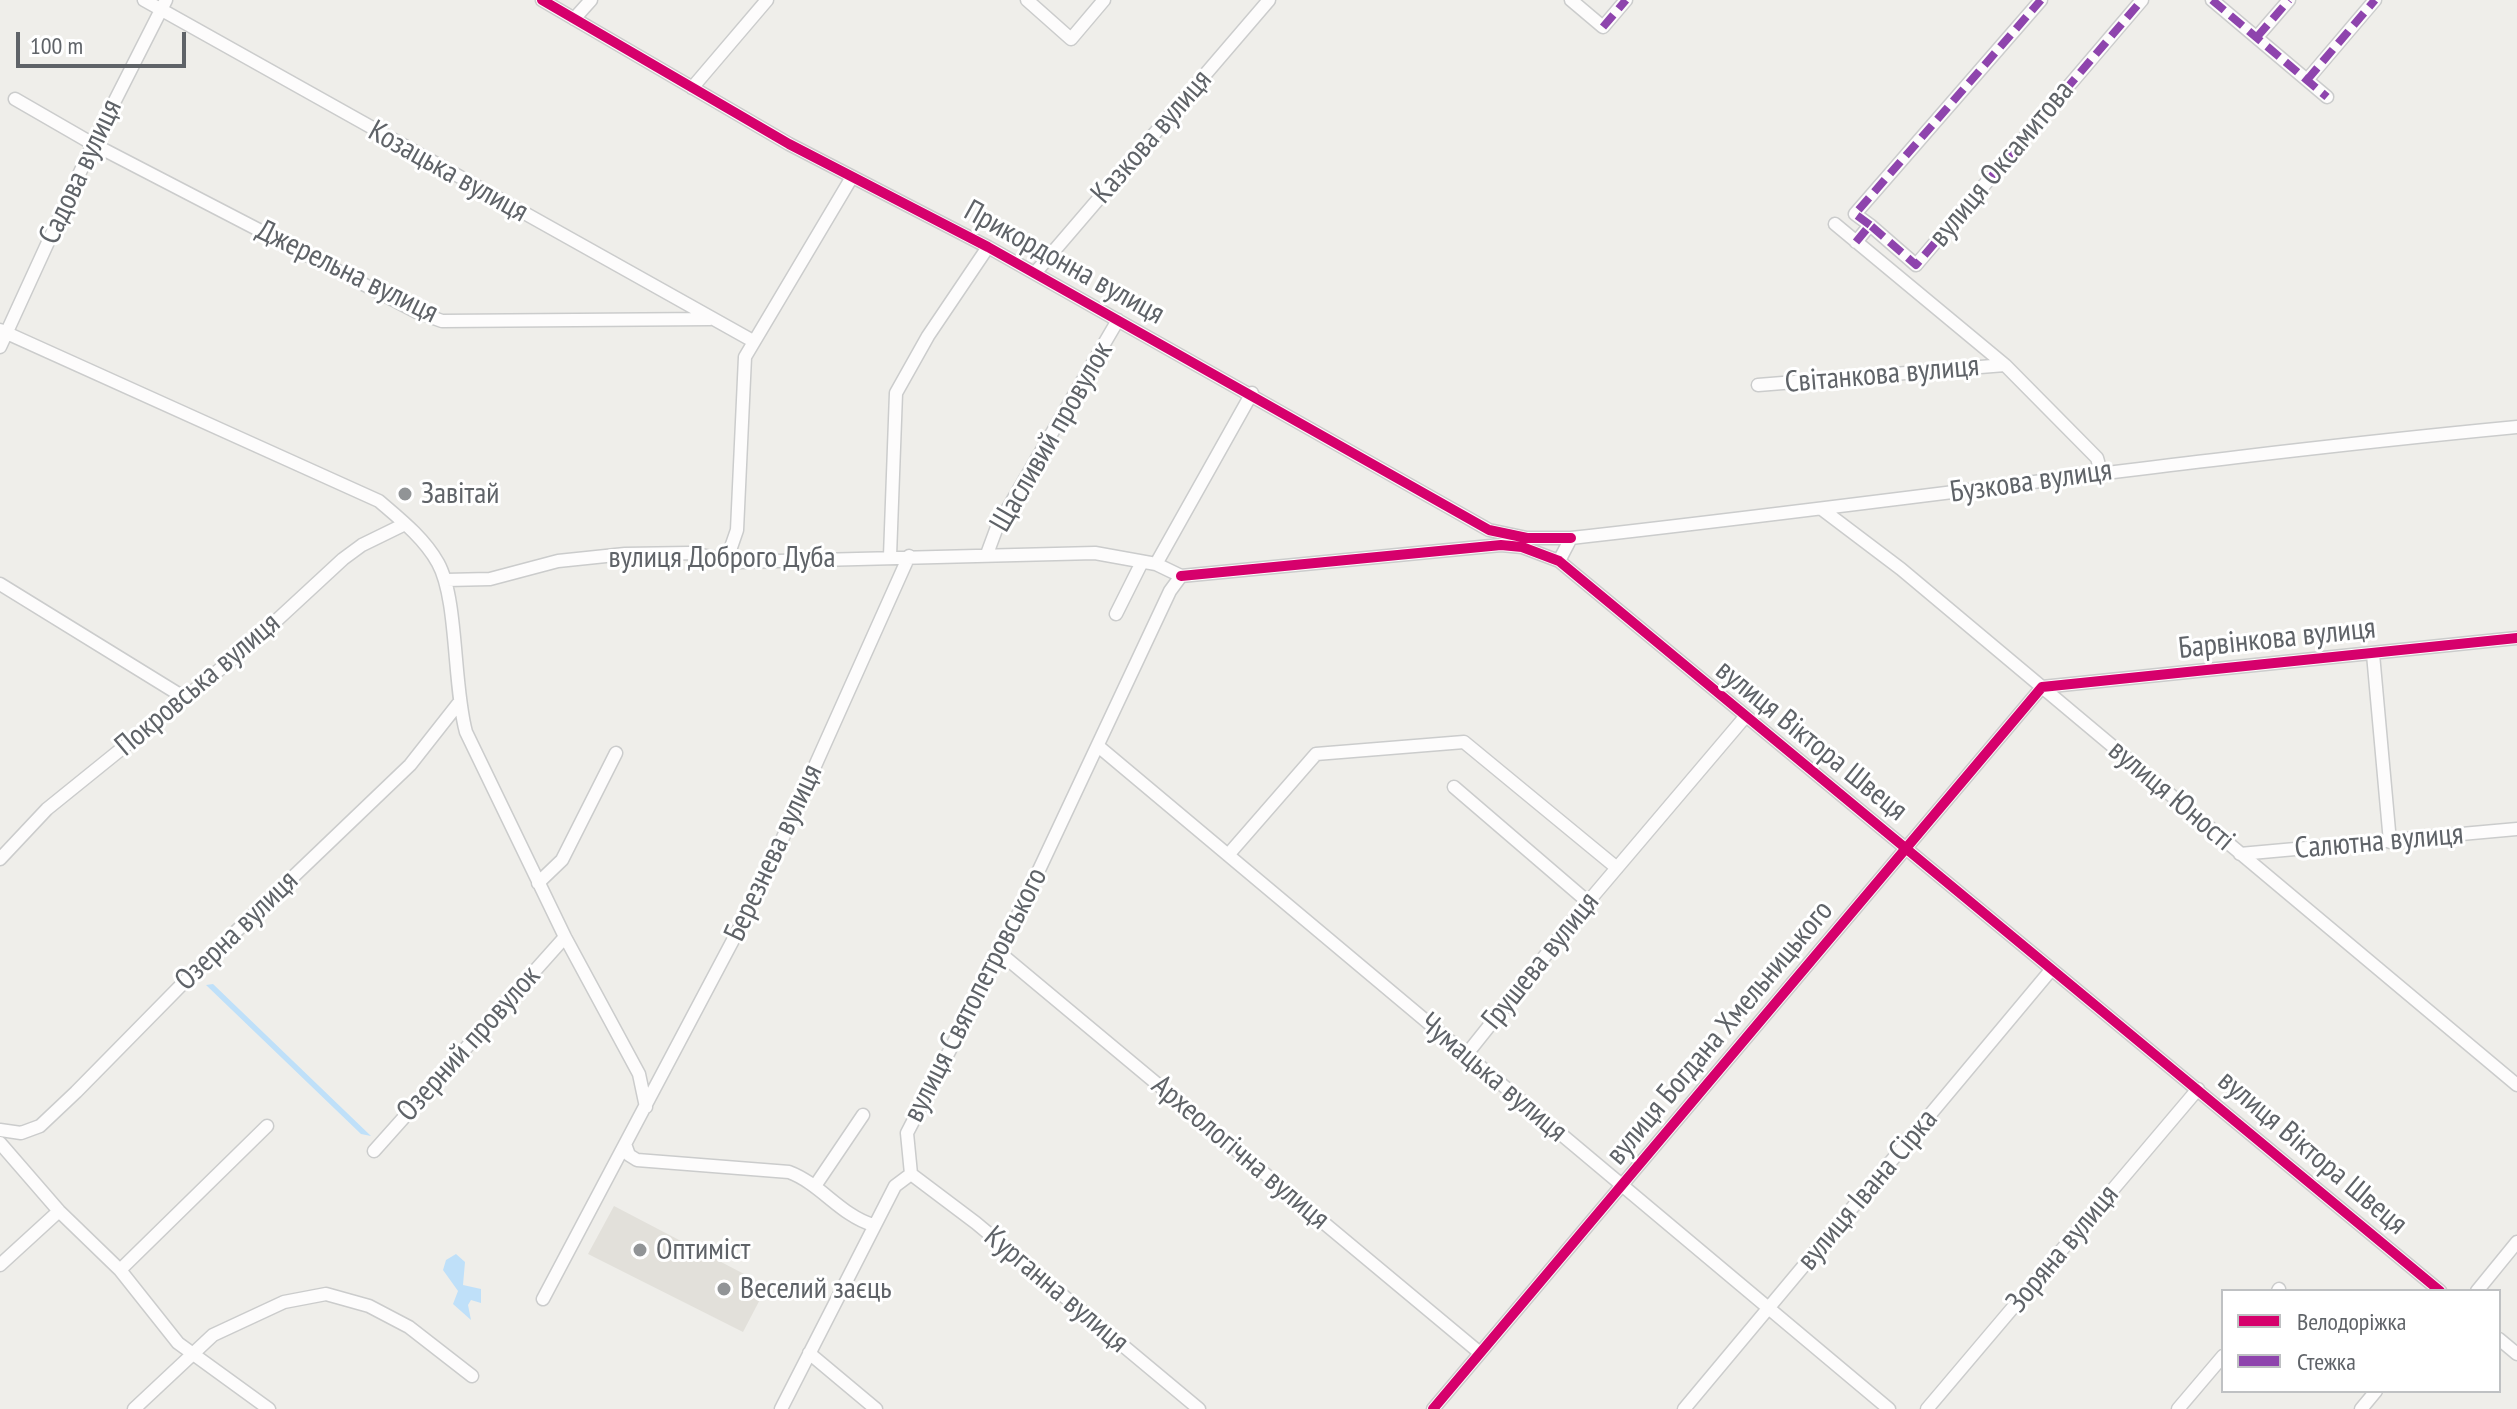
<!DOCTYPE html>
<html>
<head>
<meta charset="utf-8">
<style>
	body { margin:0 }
	#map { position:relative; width:2517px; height:1409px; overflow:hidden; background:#efeeea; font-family:"PT Sans Narrow",sans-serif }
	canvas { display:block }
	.legend { position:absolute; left:2221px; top:1289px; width:280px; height:104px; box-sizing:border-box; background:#fff; border:2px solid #bfc1c3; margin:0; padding:10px 14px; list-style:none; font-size:24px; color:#5f6368 }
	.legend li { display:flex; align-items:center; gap:16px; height:40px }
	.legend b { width:40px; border:2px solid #bfc1c3 }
	.scale { position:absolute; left:16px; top:32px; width:170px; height:36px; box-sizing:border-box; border:4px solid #5f6368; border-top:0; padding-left:10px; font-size:24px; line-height:28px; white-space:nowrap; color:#5f6368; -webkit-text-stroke:6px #fff; paint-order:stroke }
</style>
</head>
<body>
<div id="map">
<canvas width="2517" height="1409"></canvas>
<ul class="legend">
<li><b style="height:10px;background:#d6006c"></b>Велодоріжка</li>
<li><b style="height:10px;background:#8e44ad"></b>Стежка</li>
</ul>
<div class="scale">100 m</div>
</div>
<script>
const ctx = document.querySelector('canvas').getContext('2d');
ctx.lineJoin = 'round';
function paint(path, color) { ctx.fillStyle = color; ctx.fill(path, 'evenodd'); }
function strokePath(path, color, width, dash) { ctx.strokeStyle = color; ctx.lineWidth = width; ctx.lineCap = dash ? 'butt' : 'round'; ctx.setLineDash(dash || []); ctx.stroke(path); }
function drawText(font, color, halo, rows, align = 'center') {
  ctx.font = font + ' "PT Sans Narrow",sans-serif'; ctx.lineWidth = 6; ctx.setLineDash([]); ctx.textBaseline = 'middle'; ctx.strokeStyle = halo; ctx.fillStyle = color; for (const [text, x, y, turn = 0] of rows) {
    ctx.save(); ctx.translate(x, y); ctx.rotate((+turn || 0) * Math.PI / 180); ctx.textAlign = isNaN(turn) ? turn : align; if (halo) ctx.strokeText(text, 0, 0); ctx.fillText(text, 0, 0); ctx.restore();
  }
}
paint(new Path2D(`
	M614 1206 767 1286 743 1332 588 1254Z`), '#e2e0da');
paint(new Path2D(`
	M213 984 371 1136 361 1134 206 985Z
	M456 1254 465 1262 463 1285 481 1289V1303L471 1300 468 1305 471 1320 453 1304 458 1291 443 1270 446 1260Z`), '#bfe0f9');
const street = new Path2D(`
	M144 0 753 341
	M542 0 789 144 988 247 1489 530 1527 538H1571
	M1027 0 1071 39 1104 0
	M1571 0 1603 27 1626 0
	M2212 0 2327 97
	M574 19 591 0
	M2257 37 2289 0
	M2307 80 2375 0
	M692 88 767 0
	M15 99 93 144 417 312 442 321 710 319
	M1835 224 2005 365 2097 458 2101 472
	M1870 225 1855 214 2041 0
	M1856 242 1870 225 1916 265 2142 0
	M1035 273 1269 0
	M0 330 379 501C400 519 424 538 438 563 458 599 453 685 466 732L565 937 639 1074 646 1107
	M0 347 93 144 166 0
	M1758 385 2005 365
	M1823 510 1901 569 2517 1085
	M987 554 997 527 1118 320
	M890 556 896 393 928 336 988 247
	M727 559 737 530 745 357 852 177
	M1559 561 1571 538C1887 503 2201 457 2517 427
	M1156 564 1252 393
	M1181 576 1501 545 1522 547 1559 561 2440 1291
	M446 580 490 579 558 561 625 554 689 553 739 562 1095 553 1156 564 1181 576
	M0 584 185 698
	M1116 614 1142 562
	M2373 654 2390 842
	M1098 746 1889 1409
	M1454 787 1588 902
	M2240 854 2517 829
	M1228 855 1316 754 1464 742 1617 868
	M0 859 47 809 250 645 343 559 362 545 405 524
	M538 883 562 860 616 753
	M1000 953 1480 1353
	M1466 1055 1588 902 1745 717
	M0 1130 21 1133 40 1126 76 1092 201 965 410 765 458 704
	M0 1143 59 1211 120 1270 178 1343 269 1409
	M625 1144 629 1155 637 1160 789 1172C821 1184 840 1215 873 1225
	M374 1151 565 937
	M911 1174 976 1223 1199 1409
	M815 1186 863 1115
	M0 1265 59 1211
	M120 1270 267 1126
	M2278 1291 2279 1289
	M2477 1291 2517 1242
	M543 1299 759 891 909 556
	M2499 1339 2517 1354
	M809 1353 876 1409
	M134 1409 213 1335 284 1302 326 1294 369 1306 409 1327 472 1376
	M781 1409 895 1186 911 1174 907 1133 1000 953 1170 591 1181 576
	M1433 1409 2042 687 2517 638
	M1684 1409 2051 970
	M1927 1409 2198 1089
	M2178 1409 2223 1356
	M2361 1409 2376 1391`);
strokePath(street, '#cbcccc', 15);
strokePath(street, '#fdfcfc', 12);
strokePath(new Path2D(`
	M2212 0 2327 97
	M1603 27 1626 0
	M2257 37 2289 0
	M2307 80 2375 0
	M1870 225 1855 214 2041 0
	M1856 242 1870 225 1916 265 2142 0`), '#8e44ad', 8, [16, 8]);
strokePath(new Path2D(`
	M542 0 789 144 988 247 1489 530 1527 538H1571
	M1181 576 1501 545 1522 547 1559 561 2440 1291
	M1433 1409 2042 687 2517 638`), '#d6006c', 10);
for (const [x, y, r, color] of [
	[405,494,8,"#919496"],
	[640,1250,8,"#919496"],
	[724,1289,8,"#919496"]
]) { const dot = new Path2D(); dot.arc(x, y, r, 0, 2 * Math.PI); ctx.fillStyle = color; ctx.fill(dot); strokePath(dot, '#fff', 3); }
drawText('30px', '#5f6368', '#fff', [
	["Казкова вулиця",1152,137,-49],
	["вулиця Оксамитова",2002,164,-50],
	["Садова вулиця",81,172,-65],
	["Козацька вулиця",448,172,29],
	["Прикордонна вулиця",1064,263,29],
	["Джерельна вулиця",347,272,26],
	["Світанкова вулиця",1882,375,-5],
	["Щасливий провулок",1052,437,-60],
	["Бузкова вулиця",2031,482,-8],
	["вулиця Доброго Дуба",722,558],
	["Барвінкова вулиця",2277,639,-6],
	["Покровська вулиця",198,685,-40],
	["вулиця Віктора Швеця",1811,741,39],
	["вулиця Юності",2171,796,40],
	["Салютна вулиця",2379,842,-5],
	["Березнева вулиця",774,853,-65],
	["Озерна вулиця",237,931,-44],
	["Грушева вулиця",1541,961,-51],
	["вулиця Святопетровського",976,995,-63],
	["вулиця Богдана Хмельницького",1720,1033,-50],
	["Озерний провулок",469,1044,-48],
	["Чумацька вулиця",1493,1078,40],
	["Археологічна вулиця",1240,1153,40],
	["вулиця Віктора Швеця",2312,1153,40],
	["вулиця Івана Сірка",1868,1190,-50],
	["Зоряна вулиця",2063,1249,-50],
	["Курганна вулиця",1056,1290,40]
]);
drawText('30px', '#5f6368', '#fff', [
	["Завітай",421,494],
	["Оптиміст",656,1250],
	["Веселий заєць",740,1289]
], 'left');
</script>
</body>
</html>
